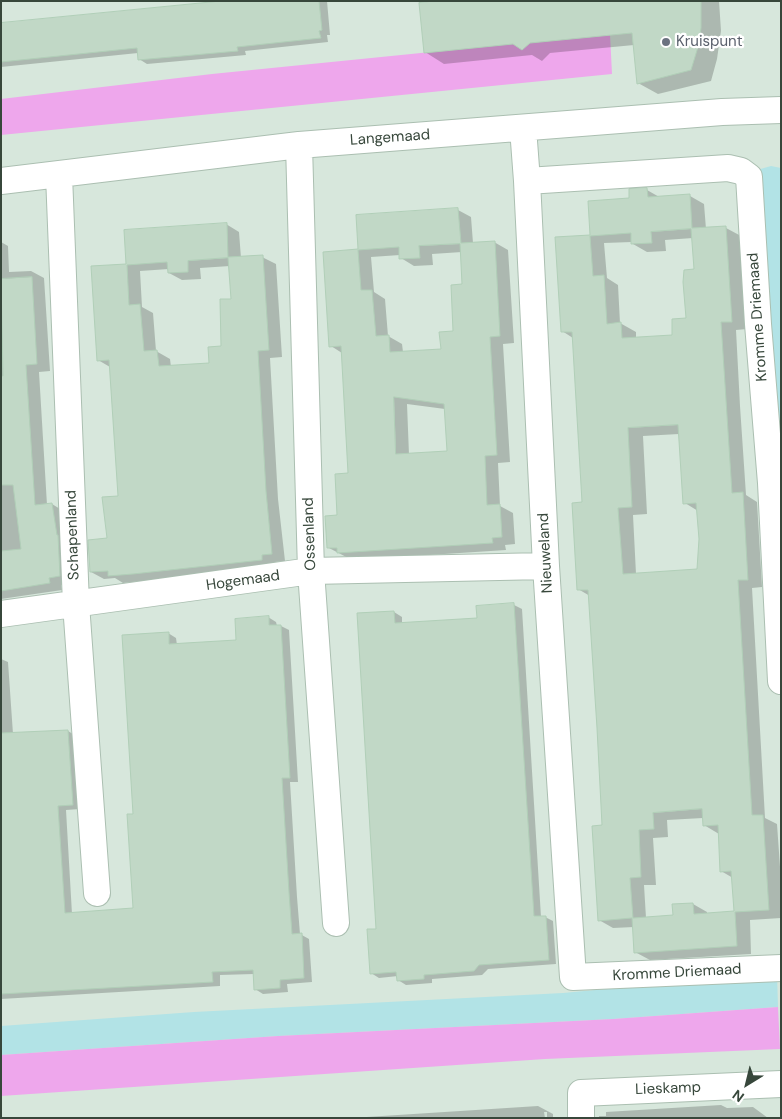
<!DOCTYPE html>
<html>
<head>
<meta charset="utf-8">
<style>
	body { margin:0 }
	#map { position:relative; width:782px; height:1119px; overflow:hidden; background:#e8f4ec; font-family:"DM Sans",sans-serif }
	canvas { display:block }
	.frame { position:absolute; inset:0; border:2px solid #37473b; pointer-events:none }
	.north { position:absolute; left:722px; top:1059px; width:50px; height:50px; -webkit-text-stroke:4px #fff; paint-order:stroke; rotate:216deg; font-size:14px; font-weight:700; line-height:20px; text-align:center; color:#37473b }
	.north::after { content:''; display:block; margin:auto; width:18px; height:22px; background:#37473b; clip-path:polygon(50% 0,100% 100%,50% 72%,0 100%) }
</style>
</head>
<body>
<div id="map">
<canvas width="782" height="1119"></canvas>
<div class="frame"></div>
<div class="north">N</div>
</div>
<script>
const ctx = document.querySelector('canvas').getContext('2d');
ctx.lineJoin = 'round';
function paint(path, color) { ctx.fillStyle = color; ctx.fill(path, 'evenodd'); }
function strokePath(path, color, width, dash) { ctx.strokeStyle = color; ctx.lineWidth = width; ctx.lineCap = dash ? 'butt' : 'round'; ctx.setLineDash(dash || []); ctx.stroke(path); }
function drawText(font, color, halo, rows, align = 'center') {
  ctx.font = font + ' "DM Sans",sans-serif'; ctx.lineWidth = 4.5; ctx.setLineDash([]); ctx.textBaseline = 'middle'; ctx.strokeStyle = halo; ctx.fillStyle = color; for (const [text, x, y, turn = 0] of rows) {
    ctx.save(); ctx.translate(x, y); ctx.rotate((+turn || 0) * Math.PI / 180); ctx.textAlign = isNaN(turn) ? turn : align; if (halo) ctx.strokeText(text, 0, 0); ctx.fillText(text, 0, 0); ctx.restore();
  }
}
paint(new Path2D(`
	M1 1H781V1118H1Z`), '#d7e7dc');
paint(new Path2D(`
	M771 166 781 168V465L757 170Z
	M777 973 778 1007 613 1019 278 1036 1 1055V1026L194 1012 563 993Z`), '#b2e3e6');
paint(new Path2D(`
	M610 34 612 74 1 135V99L212 74Z
	M778 1007 780 1049 545 1059 1 1096V1055L278 1036 613 1019Z`), '#eea7ec');
paint(new Path2D(`
	M231 1H327L330 35H327L328 42 245 51 246 55 147 64 139 59 138 53 1 67V24Z
	M433 1H719L721 31 717 59 711 81 658 94 638 83 634 45 550 53 542 61 532 55 444 64 425 52Z
	M647 190 661 198 690 196 704 204 706 229 726 228 741 236 747 329 736 330 740 406 746 495 757 502 762 587 752 588 765 818 777 824 781 881V918L750 920 751 954 650 960 635 952 634 927 613 928 599 920 604 826 590 596 578 589 584 503 573 338 562 331 557 238 591 236 589 202 631 200ZM693 238 695 271 687 319 673 336 636 338V332L620 323 618 285 607 278 604 243 632 242 633 244 647 252 666 251 665 240ZM679 434 685 503 698 511 700 539 698 570 636 574 633 515 647 514 643 436ZM703 818 704 825 719 834 721 871 733 878 735 913 707 914V912L693 904 675 916 646 918 644 885H656L653 838 668 837 667 820Z
	M458 210 471 217 473 243 494 242 508 250 514 343 503 344 510 462 498 463 500 506 513 513 515 544 505 545 506 550 352 560 329 548 350 474 342 353 331 346 325 253 359 250 357 216ZM462 252 463 286 455 332 442 350 403 352 402 344 388 336 385 299 374 292 371 257 400 255 401 258 414 266 433 265 432 254ZM407 404 445 409 449 452 409 455Z
	M226 224 239 232 241 258 262 257 276 264 282 357 270 358 278 499 285 561 275 562V567L123 583 115 578 104 579 91 572 108 539 119 497 110 367 98 360 92 267 127 265 125 231ZM230 266 232 300 223 347 210 364 171 367 170 359 156 351 153 313 142 307 140 271 169 269V273L182 280 201 279 200 268Z
	M1 242 8 246 9 272 31 271 44 278 50 371 39 372 47 505 52 504 65 512 73 583 61 585 62 590 1 599Z
	M514 605 522 609 541 917H545L553 921 556 964 488 969 482 975 432 979V983L406 985 398 980V976L379 978 371 973 378 930 394 612 402 617V624L478 620Z
	M268 617 276 622 277 626H281L289 630 298 782H290L297 897 300 934 309 939 312 982 287 984 288 992 263 994 255 989 254 974 220 975V986L1 999V659L8 662 13 734 68 731 76 736 80 809 66 810 72 914 134 910V815L168 633 176 638 177 645 238 641Z
	M721 1105 727 1108 753 1107 768 1118H599V1116H606V1112Z
	M538 1106 553 1114V1118H547V1112H544L545 1118H351Z`), '#0003');
const building = new Path2D(`
	M221 1H319L322 30 319 31 321 38 237 47 238 51 138 60 137 48 1 62V23Z
	M434 1H701V28L698 47 691 70 637 84 632 33 530 43 522 50 513 44 424 53 419 3Z
	M647 188 648 197 690 194 692 228 726 226 732 322H721L732 493 743 492 748 580H738L752 815H763L769 910 735 912 737 946 634 953 632 918 598 921 592 826 602 825 597 728 588 590H577L572 503 582 502 572 332H561L555 237 590 235 588 201 629 198V189ZM691 229 694 269 684 270 683 282 686 318 672 319V335L622 338 621 322 607 324 604 275 593 276 590 236 631 233V244L652 243 651 232ZM678 425 683 504 696 503 699 539 697 569 623 574 618 508 632 507 628 428ZM702 809 703 826 718 825 720 872 731 871 734 911 694 914 693 903 672 904 673 915 633 918 630 878 641 877 639 830 654 829 653 813Z
	M458 208 461 243 495 241 500 336 490 337 497 455 485 456 487 505 500 504 502 537 492 538 493 543 337 553V548H327L325 516 337 515 335 474 348 473 341 346 329 347 323 252 358 249 356 215ZM460 244 462 284 451 285 453 331 439 332 441 349 390 352 389 335 376 336 372 290H361L358 250 399 247V259L420 258 419 246ZM394 397 444 404 447 451 396 454Z
	M227 223 228 257 263 255 269 350 258 351 266 491 272 554 262 555V560L133 574 108 576V571L90 572 88 540 107 538 102 497 118 496 109 360 97 361 91 266 126 264 124 230ZM228 258 231 299H220L221 346 208 347 209 363 159 366 157 350 144 351 140 304 129 305 127 265 167 262 168 273 188 272V261Z
	M32 277 37 364 26 365 35 505 52 503 57 535H58L60 576 49 578 50 583 1 591V551L21 549 13 485H1V376H3L1 279Z
	M514 603 534 916H546L549 960 479 965 474 971 424 975V979L397 981 396 972 370 974 367 929H376L357 613 394 611 395 623 477 618 476 606Z
	M269 616V625H281L290 778H282L289 892 292 934 302 933 304 978 280 980V988L254 990 253 970 212 972 213 982 1 994V733L68 730 73 805 58 806 65 913 133 908 127 814H133L122 635 169 632V644L236 640 235 619Z`);
paint(building, '#c1d8c6');
strokePath(building, '#b1cfb8', 1);
const street = new Path2D(`
	M523 128 527 181 546 566 573 977 781 968
	M299 145 311 571 336 923
	M59 175 76 604 97 893
	M1 181 299 145 722 112 781 110
	M527 181 728 168 741 171 749 177 758 324 771 483 781 681
	M1 614 311 571 546 566
	M581 1118V1093L781 1084`);
strokePath(street, '#abbfb1', 28);
strokePath(street, '#fff', 26);
for (const [x, y, r, color] of [
	[666,42,5,"#6b7280"]
]) { const dot = new Path2D(); dot.arc(x, y, r, 0, 2 * Math.PI); ctx.fillStyle = color; ctx.fill(dot); strokePath(dot, '#fff', 2); }
drawText('15px', '#5b616d', '#fff', [
	["Kruispunt",676,42]
], 'left');
drawText('15px', '#37473b', '#fff', [
	["Langemaad",390,138,-4],
	["Kromme Driemaad",758,317,-94],
	["Ossenland",310,534,-92],
	["Schapenland",73,535,-92],
	["Nieuweland",546,553,-93],
	["Hogemaad",243,581,-8],
	["Kromme Driemaad",677,973,-3],
	["Lieskamp",668,1089,-2]
]);
</script>
</body>
</html>
